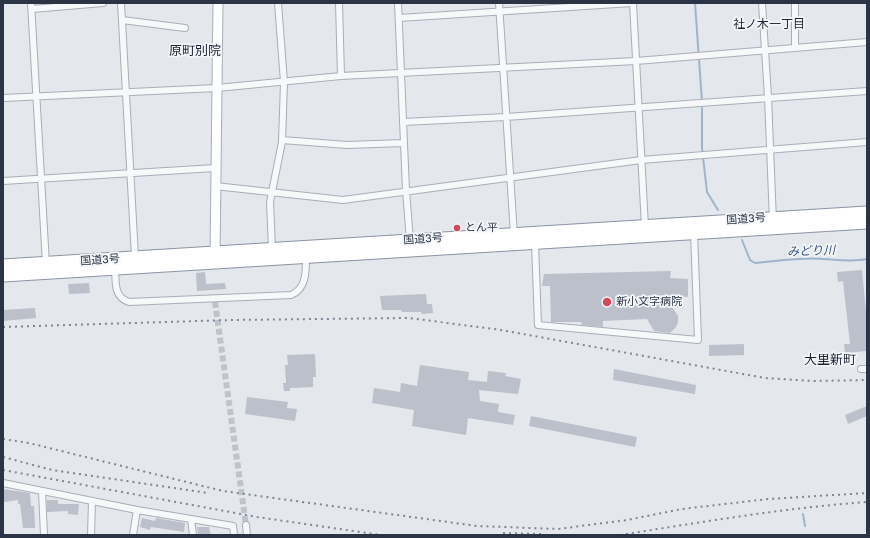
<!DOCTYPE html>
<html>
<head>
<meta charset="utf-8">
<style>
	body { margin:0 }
	#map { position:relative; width:870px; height:538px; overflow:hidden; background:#e4e7ec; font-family:"Golos Text",sans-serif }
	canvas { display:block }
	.frame { position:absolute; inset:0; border:4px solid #2b3445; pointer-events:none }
</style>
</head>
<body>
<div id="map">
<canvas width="870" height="538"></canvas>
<div class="frame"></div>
</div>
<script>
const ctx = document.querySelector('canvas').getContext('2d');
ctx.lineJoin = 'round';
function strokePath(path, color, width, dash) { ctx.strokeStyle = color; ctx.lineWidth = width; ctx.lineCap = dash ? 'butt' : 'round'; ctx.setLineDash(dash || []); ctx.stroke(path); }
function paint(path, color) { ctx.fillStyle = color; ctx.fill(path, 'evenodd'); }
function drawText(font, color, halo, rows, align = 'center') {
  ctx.font = font + ' "Golos Text","Noto Sans JP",sans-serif'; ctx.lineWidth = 3.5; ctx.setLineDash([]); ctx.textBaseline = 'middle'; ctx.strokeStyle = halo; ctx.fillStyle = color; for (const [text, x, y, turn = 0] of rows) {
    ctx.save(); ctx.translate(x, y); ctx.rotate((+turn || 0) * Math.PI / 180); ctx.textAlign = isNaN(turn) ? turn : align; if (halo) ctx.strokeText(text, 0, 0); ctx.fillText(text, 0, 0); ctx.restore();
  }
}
strokePath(new Path2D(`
	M695 3 702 102
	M702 108V148L707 192 718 210
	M742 240 750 260 755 263
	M755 263C778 261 801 257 824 259 838 260 853 262 867 259
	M803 514 805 526`), '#9fb4cc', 2);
paint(new Path2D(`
	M862 270 867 322V351L845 353 844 344H850L843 281 838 282 837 272Z
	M671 271 670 278 688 279V297L671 296 672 307 678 316V322L676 327 670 333 654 331 647 319 603 321V327L582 325 581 322H551L550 286H542L544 274Z
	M205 272 206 284 225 283 226 289 197 291 196 273Z
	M89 283 90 293 69 294 68 284Z
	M426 294 427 304H432L433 313 422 314 421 312H402L401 310H382L380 296Z
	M35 308 36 318 3 321V310Z
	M744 344V355L709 356V345Z
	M315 354 316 377H313V387L290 388V391H284L283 383H286L285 365H288L287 355Z
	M420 365 469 372 468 380 487 382 488 371 506 373 505 376 521 379 518 394 479 390 480 401 499 404 498 412 515 415 513 425 468 418 466 435 412 426 414 410 372 403 374 388 400 392 401 383 417 386Z
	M614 369 696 385 695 394 613 380Z
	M247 397 288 402 287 408 297 409 295 421 245 414Z
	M867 406V416L848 424 845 415Z
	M531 416 637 437 635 447 529 426Z
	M3 489 30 493 31 506H34L35 528H23L20 504H18V500L4 502Z
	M47 500H58V504H79L78 515 68 514V511L47 512Z
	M142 518 155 521 156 518 185 523 184 532 151 527 150 530 140 527Z
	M197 527H209L211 535H198Z`), '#bbc0ca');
strokePath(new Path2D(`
	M215 302 246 525`), '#bfc3cb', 6, [6, 3]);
const street = new Path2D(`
	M31 3 46 264
	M121 3 135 257
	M339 3 341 76
	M398 3 406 190 410 241
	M499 3 514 235
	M633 3 645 227
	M762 3 768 97 773 221
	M32 9 103 3
	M399 18 632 3
	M122 20 185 28
	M795 47V3
	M3 98 217 88 341 76 636 61 867 42
	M403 122 506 117 867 91
	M282 140 347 145 404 143
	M3 181 215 168
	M215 186 343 200 641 160 867 142
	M535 243 538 325 698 340 694 232
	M272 248 270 202 282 142 284 82 278 3
	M115 267C116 281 113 297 129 302L291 295C307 289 306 270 306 255
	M861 369H867
	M3 483 137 510 233 526 234 535
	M42 491 44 535
	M191 519 193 535
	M246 525 247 535
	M91 535 92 501
	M133 535 137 510`);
const secondary = new Path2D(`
	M215 258 218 3`);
const highway = new Path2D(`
	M3 265 867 212
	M3 276 867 223`);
strokePath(street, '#a9aeb7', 8);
strokePath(secondary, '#a9aeb7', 11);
strokePath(highway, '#8b94a3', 13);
strokePath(street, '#f7f8fa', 6);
strokePath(secondary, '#fff', 9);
strokePath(highway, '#fff', 11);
strokePath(new Path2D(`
	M3 327 231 320 409 318 501 330 765 378 812 381 867 380
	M3 439 29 443 223 491 477 526 558 529 627 520 682 509 768 499 867 493
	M3 457 52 470 208 493
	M3 470 257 517 381 535
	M503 533 543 534
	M620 535C702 522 784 508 867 502`), '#7d8696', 2, [2, 4]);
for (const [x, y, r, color] of [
	[457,228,4,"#d1495b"],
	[607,302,5,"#d1495b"]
]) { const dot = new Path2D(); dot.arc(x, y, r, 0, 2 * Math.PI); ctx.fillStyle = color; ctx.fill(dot); strokePath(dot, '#f4f6f9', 1.5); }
drawText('11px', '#2b3445', '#f4f6f9', [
	["国道3号",746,219,-4],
	["国道3号",423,239,-4],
	["国道3号",100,260,-4]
]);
drawText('11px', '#2b3445', '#f4f6f9', [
	["とん平",465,228],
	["新小文字病院",616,302]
], 'left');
drawText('12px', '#1d2536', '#f4f6f9', [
	["社ノ木一丁目",769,24]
]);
drawText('italic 12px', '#34527a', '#f4f6f9', [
	["みどり川",811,251,-2]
]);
drawText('13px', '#1d2536', '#f4f6f9', [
	["原町別院",195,51],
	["大里新町",830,360]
]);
</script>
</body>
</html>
